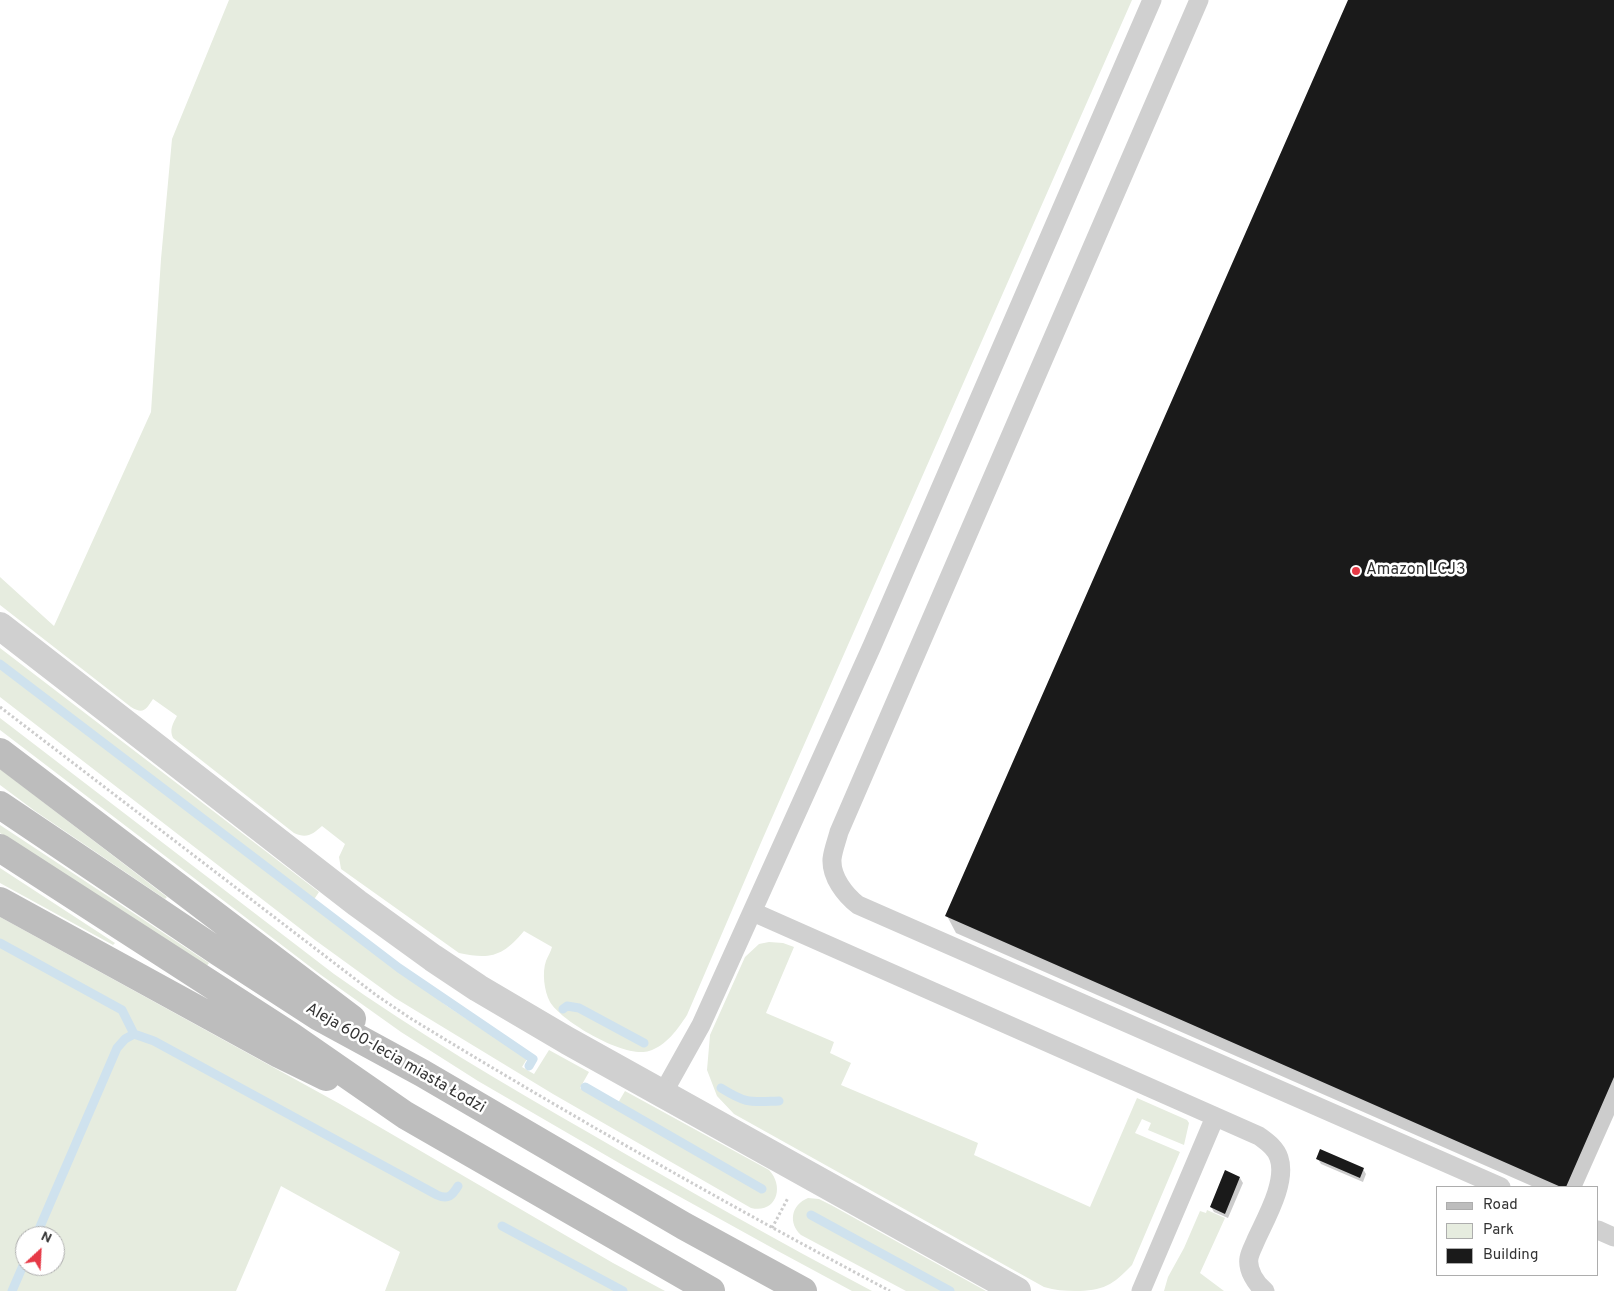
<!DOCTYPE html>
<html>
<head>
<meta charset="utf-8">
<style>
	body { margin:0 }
	#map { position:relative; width:1614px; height:1291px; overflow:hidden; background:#fff; font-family:Overpass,sans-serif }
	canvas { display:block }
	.legend { position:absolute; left:1436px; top:1186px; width:162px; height:90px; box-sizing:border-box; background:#fff; border:1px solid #adadad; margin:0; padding:6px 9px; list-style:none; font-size:15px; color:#333 }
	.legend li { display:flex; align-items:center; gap:10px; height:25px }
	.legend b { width:25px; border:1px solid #adadad }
	.north { position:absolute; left:15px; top:1226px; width:50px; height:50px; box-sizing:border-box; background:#fff; border:1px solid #adadad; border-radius:50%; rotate:25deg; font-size:14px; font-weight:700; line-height:20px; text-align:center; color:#333 }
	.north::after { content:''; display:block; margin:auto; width:18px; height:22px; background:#e63946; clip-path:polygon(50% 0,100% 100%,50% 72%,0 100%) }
</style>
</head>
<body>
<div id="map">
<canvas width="1614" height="1291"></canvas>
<ul class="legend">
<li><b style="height:6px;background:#bdbdbd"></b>Road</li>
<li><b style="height:14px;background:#e6ecdf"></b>Park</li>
<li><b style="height:14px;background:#1a1a1a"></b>Building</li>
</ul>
<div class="north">N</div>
</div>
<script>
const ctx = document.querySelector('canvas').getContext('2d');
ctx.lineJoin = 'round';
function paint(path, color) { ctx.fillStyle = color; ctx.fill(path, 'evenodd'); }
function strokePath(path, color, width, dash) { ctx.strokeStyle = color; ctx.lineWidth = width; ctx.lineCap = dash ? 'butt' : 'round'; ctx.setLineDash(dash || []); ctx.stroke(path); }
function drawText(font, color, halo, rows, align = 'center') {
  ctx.font = font + ' Overpass,sans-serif'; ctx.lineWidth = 5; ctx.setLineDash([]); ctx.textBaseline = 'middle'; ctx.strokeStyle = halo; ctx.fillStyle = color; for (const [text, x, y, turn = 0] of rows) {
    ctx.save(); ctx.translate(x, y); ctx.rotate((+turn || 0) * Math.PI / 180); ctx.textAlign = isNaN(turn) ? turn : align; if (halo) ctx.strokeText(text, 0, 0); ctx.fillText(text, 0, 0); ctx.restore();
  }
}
paint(new Path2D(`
	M229 0H1132L763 838 687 1015C678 1029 666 1046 649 1051 626 1059 562 1022 550 1002 544 991 542 972 546 961 548 956 551 951 552 947L524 931C503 956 491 960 459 953L341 869 339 857 345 844 322 826C313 834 307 839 294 833L173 738C169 730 173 723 177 716L153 699C146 709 144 715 131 707L0 605V577L54 626 151 412 161 259 172 139Z
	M0 648 319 892 311 904 447 1006 527 1059 522 1067 534 1074 549 1050 589 1072 580 1088 615 1108 625 1091 769 1170C785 1187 776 1214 751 1208L553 1094 395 998 315 940 0 697Z
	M0 718 334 974C417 1033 504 1084 591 1134 684 1188 777 1241 872 1291H852L776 1250 626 1167 478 1081 401 1032 321 975 0 730Z
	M0 769 167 897 165 899 35 811 0 785Z
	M0 825 209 963 206 967 0 833Z
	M0 868 115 943 113 945 0 883Z
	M0 917 340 1104 613 1263 665 1291H385L400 1252 281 1186 236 1291H0ZM25 1236H55V1266H25Z
	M769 942 783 943 794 947 766 1013 834 1042 830 1053 851 1063 841 1085 978 1143 974 1155 1090 1207 1137 1098 1187 1120 1189 1123 1184 1145 1148 1130 1151 1123 1142 1119 1135 1133 1180 1152 1132 1265C1113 1285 1103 1291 1075 1291 1064 1291 1055 1290 1044 1287L734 1114 717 1096 707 1070 710 1035 745 957 759 944Z
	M808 1198 819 1199 831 1205 986 1291H906L801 1235C788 1223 791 1205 808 1198Z
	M1207 1210 1225 1218 1200 1273 1224 1291H1164L1168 1277 1184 1248 1200 1211 1206 1213Z`), '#e6ecdf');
paint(new Path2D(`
	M1350 0H1614V1115L1582 1187H1534L956 933 947 916Z
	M1318 1159 1363 1169 1366 1174 1363 1182 1321 1164Z
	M1240 1178 1243 1183 1228 1218 1214 1212 1211 1207Z`), '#0003');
strokePath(new Path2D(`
	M0 664 399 968 533 1059 529 1066
	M0 943 122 1010 134 1034
	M563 1009 567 1006 579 1008 644 1043
	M585 1087 762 1189
	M721 1088C747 1104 749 1102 779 1101
	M811 1215 950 1291
	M502 1226 623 1291
	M36 1236 117 1048 125 1039 134 1034 154 1041 437 1195C448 1200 452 1196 458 1186
	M12 1291 25 1261`), '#cfe2ee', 9);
paint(new Path2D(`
	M1348 0H1614V1077L1566 1187H1561L945 916Z
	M1320 1149 1364 1168 1360 1178 1316 1159Z
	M1225 1170 1240 1177 1225 1214 1210 1207Z`), '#1a1a1a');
strokePath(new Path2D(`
	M0 707 376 995 410 1018C567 1114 728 1205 890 1291
	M772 1228 788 1198`), '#cdcdcd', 3, [2.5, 2.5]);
strokePath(new Path2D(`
	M1199 0 839 832C837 840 833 850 832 859 831 877 845 895 858 905L1501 1187
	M753 912 1259 1136C1267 1142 1276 1148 1279 1158 1287 1182 1266 1218 1256 1240 1254 1245 1250 1252 1249 1258 1247 1270 1256 1284 1265 1291
	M663 1093 701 1025 872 646 1152 0
	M1598 1230 1614 1237
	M1141 1291 1215 1117`), '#d0d0d0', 19);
strokePath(new Path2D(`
	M0 626 357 903 433 958 478 988 568 1041 1017 1291`), '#d0d0d0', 28);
strokePath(new Path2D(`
	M0 752 352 1019
	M0 805 220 953 319 1017 422 1073 684 1226 803 1291
	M0 848 291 1036 405 1115 711 1291
	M0 901 279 1054 326 1077`), '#bdbdbd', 28);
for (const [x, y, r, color] of [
	[1356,571,5,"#e63946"]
]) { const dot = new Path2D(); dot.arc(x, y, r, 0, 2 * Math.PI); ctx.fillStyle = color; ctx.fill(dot); strokePath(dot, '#fff', 2); }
drawText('16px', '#333', '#fff', [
	["Amazon LCJ3",1366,571]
], 'left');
drawText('16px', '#333', '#fff', [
	["Aleja 600-lecia miasta Łodzi",395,1059,30]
]);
</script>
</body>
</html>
